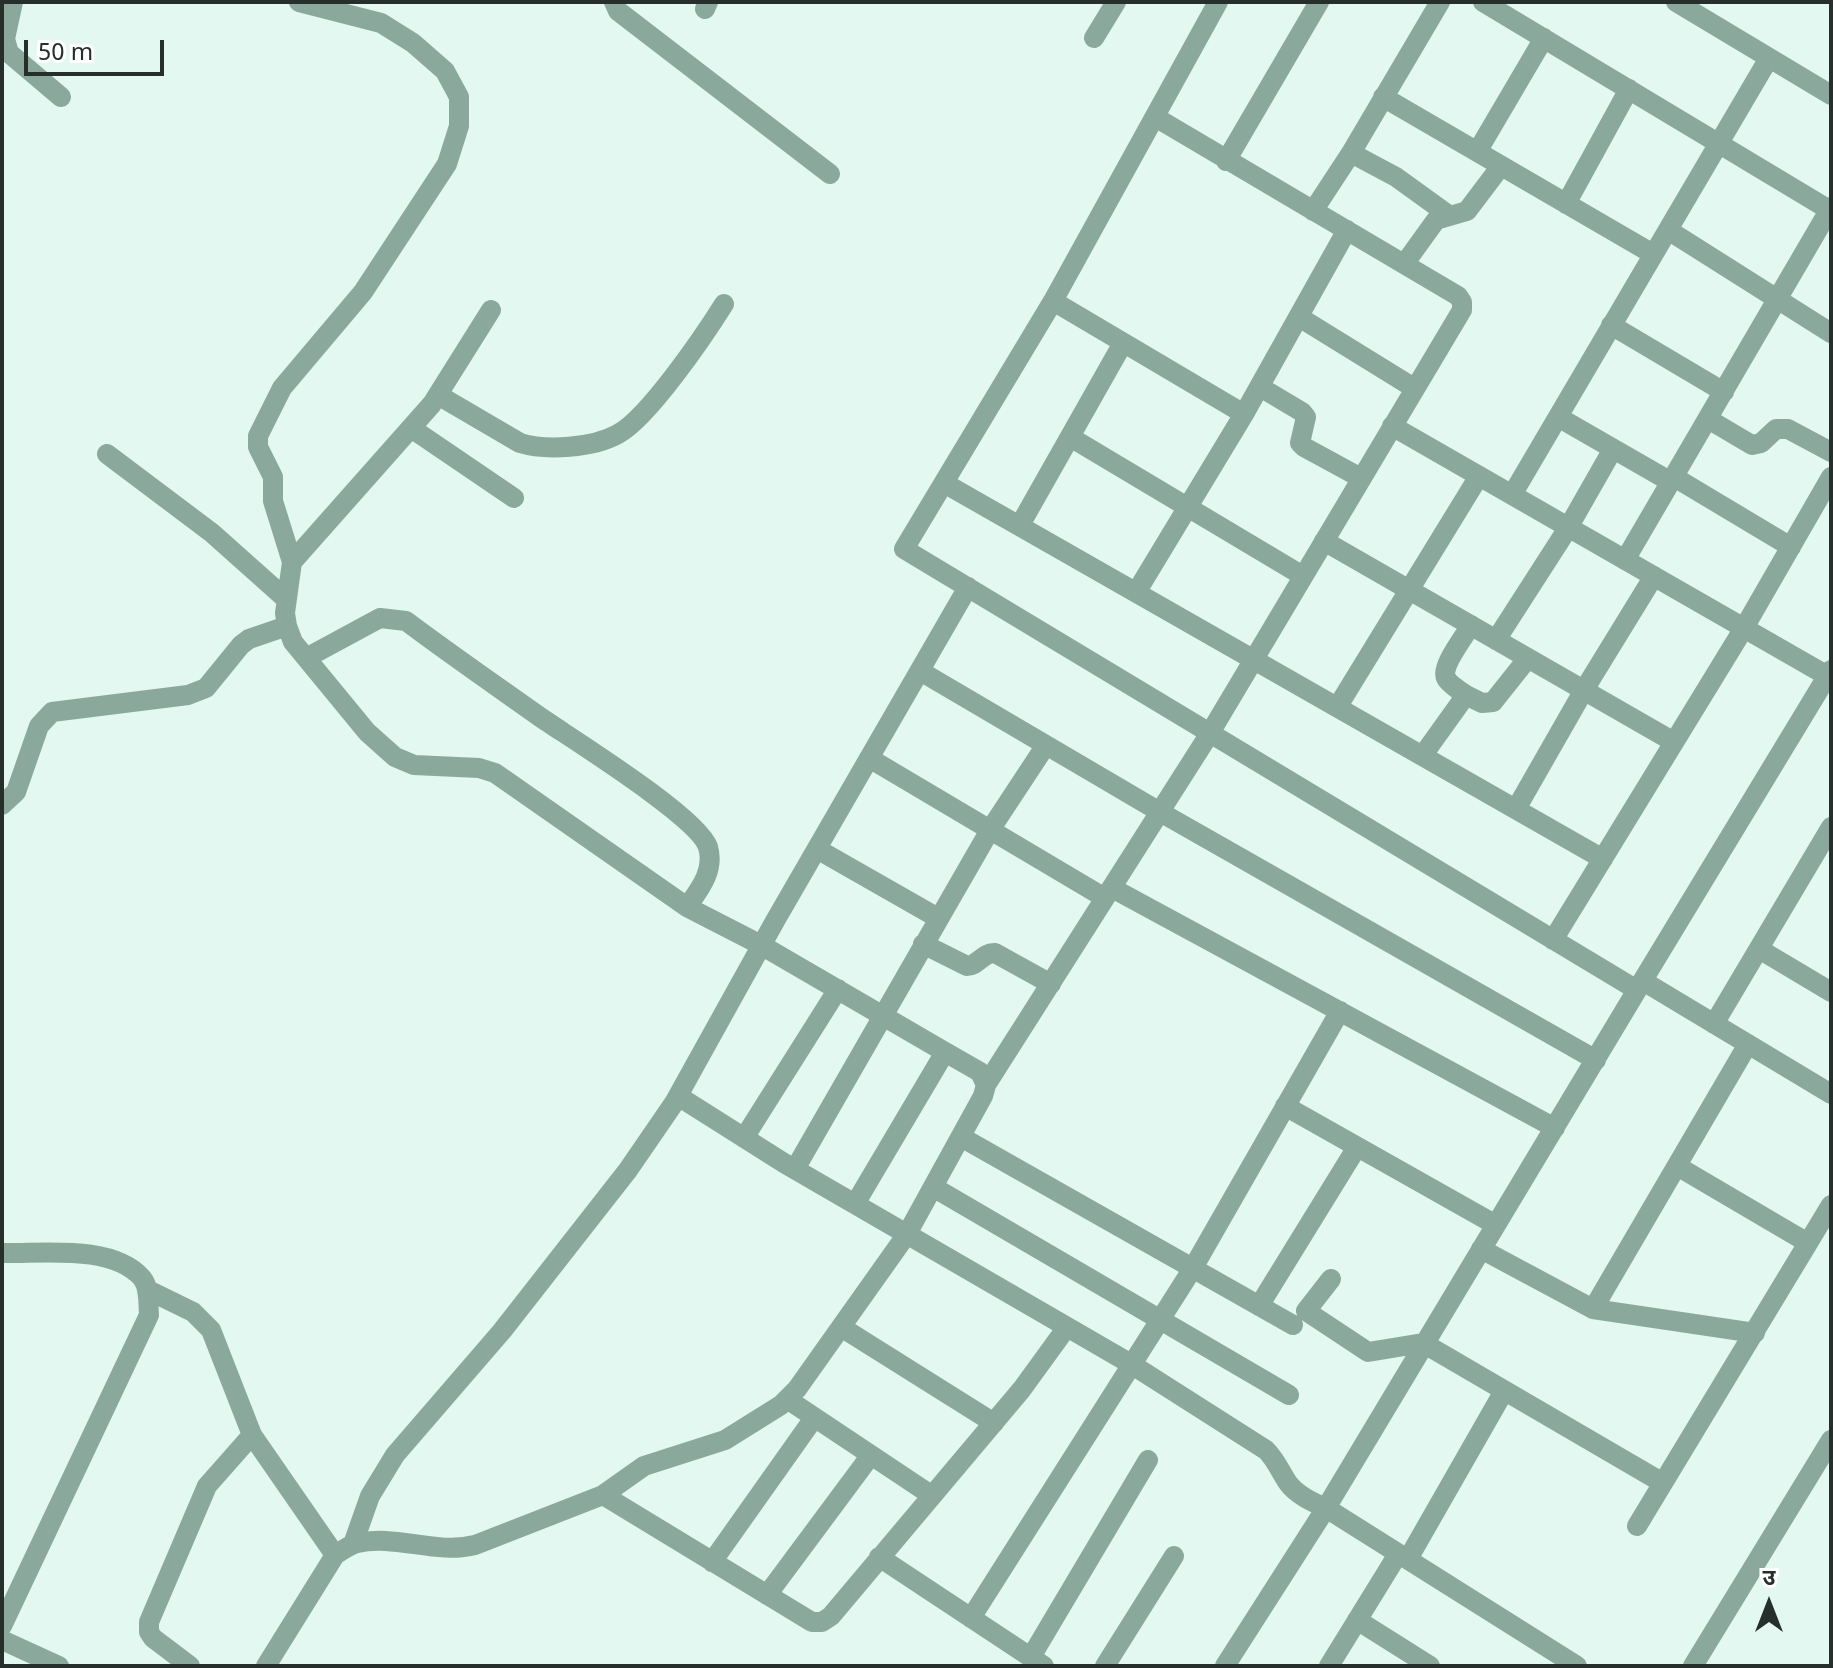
<!DOCTYPE html>
<html>
<head>
<meta charset="utf-8">
<style>
	body { margin:0 }
	#map { position:relative; width:1833px; height:1668px; overflow:hidden; background:#e2f8f0; font-family:Georgia,"Noto Sans Devanagari",serif }
	canvas { display:block }
	.frame { position:absolute; inset:0; border:4px solid #272f2c; pointer-events:none }
	.north { position:absolute; left:1729px; top:1564px; width:80px; height:80px; -webkit-text-stroke:6px #fff; paint-order:stroke; rotate:0deg; font-size:22px; font-weight:700; line-height:32px; text-align:center; color:#272f2c }
	.north::after { content:''; display:block; margin:auto; width:28px; height:36px; background:#272f2c; clip-path:polygon(50% 0,100% 100%,50% 72%,0 100%) }
	.scale { position:absolute; left:24px; top:40px; width:140px; height:36px; box-sizing:border-box; border:4px solid #272f2c; border-top:0; padding-left:10px; font-size:24px; line-height:28px; white-space:nowrap; color:#272f2c; -webkit-text-stroke:6px #fff; paint-order:stroke }
</style>
</head>
<body>
<div id="map">
<canvas width="1833" height="1668"></canvas>
<div class="frame"></div>
<div class="north">उ</div>
<div class="scale">50 m</div>
</div>
<script>
const ctx = document.querySelector('canvas').getContext('2d');
ctx.lineJoin = 'round';
function strokePath(path, color, width, dash) { ctx.strokeStyle = color; ctx.lineWidth = width; ctx.lineCap = dash ? 'butt' : 'round'; ctx.setLineDash(dash || []); ctx.stroke(path); }
strokePath(new Path2D(`
	M13 2 5 39 9 53 61 97
	M614 2 618 11 830 174
	M1218 2 1053 301 904 549 1637 990 1831 670
	M1483 2 1831 211
	M1676 2 1831 95
	M705 9 708 2
	M1094 38 1116 2
	M1383 97 1653 254
	M1477 152 1544 38
	M1351 153 1396 177 1450 216
	M1226 161 1319 2
	M1566 204 1629 89
	M1313 211 1351 153 1440 2
	M1668 230 1831 333
	M1405 263 1436 220 1467 211 1501 166
	M1053 301 1244 414
	M1299 317 1414 388
	M1611 325 1724 392
	M1260 387 1302 412 1306 417 1300 443 1304 447 1361 478
	M438 395 520 443C546 451 593 448 618 434 648 418 704 336 724 304
	M1558 417 1671 482
	M1708 419 1752 445 1761 443 1776 429H1788L1831 452
	M1392 426 1831 678
	M411 428 514 498
	M1070 437 1303 576
	M107 454 212 533 286 599
	M1674 477 1791 547
	M944 483 1603 859
	M1512 495 1769 58
	M1020 525 1123 343
	M1324 541 1674 742
	M1625 560 1831 207
	M292 562 432 404 491 310
	M1137 591 1244 414 1347 230
	M1496 640 1568 528 1613 449
	M306 658 380 618 406 621C450 654 495 685 540 717 572 739 698 817 708 847 715 871 699 890 687 907
	M920 671 1160 812 1596 1060
	M1466 695 1482 703 1493 702 1528 658
	M1338 706 1479 476
	M1423 755 1466 695C1460 691 1449 684 1446 678 1440 667 1465 636 1471 625
	M869 758 1105 898
	M2 805 16 792 39 726 52 712 188 695 206 688 241 645 249 639 287 626
	M1516 809 1584 690 1654 576
	M817 849 938 918
	M1112 888 1555 1128
	M1553 940 1744 628 1831 477
	M923 944 967 966C978 966 983 952 995 953L1051 984
	M1759 949 1831 992
	M1643 981 1831 1094
	M1714 1024 1831 827
	M986 1085 1210 733 1462 310V302L1458 296 1155 117
	M678 1096 784 1163 1131 1364 1266 1450C1276 1460 1280 1471 1288 1483 1297 1495 1312 1502 1326 1508L1577 1666
	M1285 1106 1496 1225
	M961 1137 1293 1325
	M744 1138 838 989
	M1677 1166 1808 1243
	M795 1169 990 830 1046 745
	M933 1187 1289 1395
	M855 1204 945 1052
	M1481 1249 1593 1309 1755 1333
	M2 1253C42 1254 112 1244 142 1278 150 1288 148 1303 149 1315L2 1626
	M1331 1279 1306 1311 1368 1352 1423 1343 1663 1483
	M148 1290 193 1312 211 1330 252 1435 335 1555
	M1259 1306 1357 1147
	M1593 1309 1748 1044
	M841 1327 994 1423
	M787 1399 931 1495
	M603 1495 812 1622H822L831 1616 1022 1389 1067 1327
	M1637 1526 1831 1205
	M353 1544 370 1496 395 1455 502 1331 628 1170 674 1103 775 921 968 587
	M879 1557 1044 1666
	M1408 1559 1504 1391
	M712 1562 814 1418
	M767 1595 871 1455
	M971 1618 1193 1268 1340 1011
	M1357 1620 1430 1666
	M2 1640 59 1666
	M1031 1657 1148 1460
	M190 1666 153 1638 149 1632V1622L207 1486 252 1435
	M266 1666 335 1555C342 1551 349 1545 357 1543 395 1534 436 1555 475 1545L603 1495 644 1466 725 1440 781 1405 797 1389 907 1234 983 1096 986 1085 980 1072 945 1052 761 945 687 907 495 773 479 768 414 765 395 757 367 732 293 642 287 626 285 613 292 562 273 501V477L258 447V436L282 388 363 292 447 164 459 126V97L445 71 413 43 381 23 299 2
	M1105 1666 1174 1556
	M1225 1666 1326 1508 1637 990
	M1329 1666 1398 1554
	M1693 1666 1831 1440`), '#8ba89d', 20);
</script>
</body>
</html>
